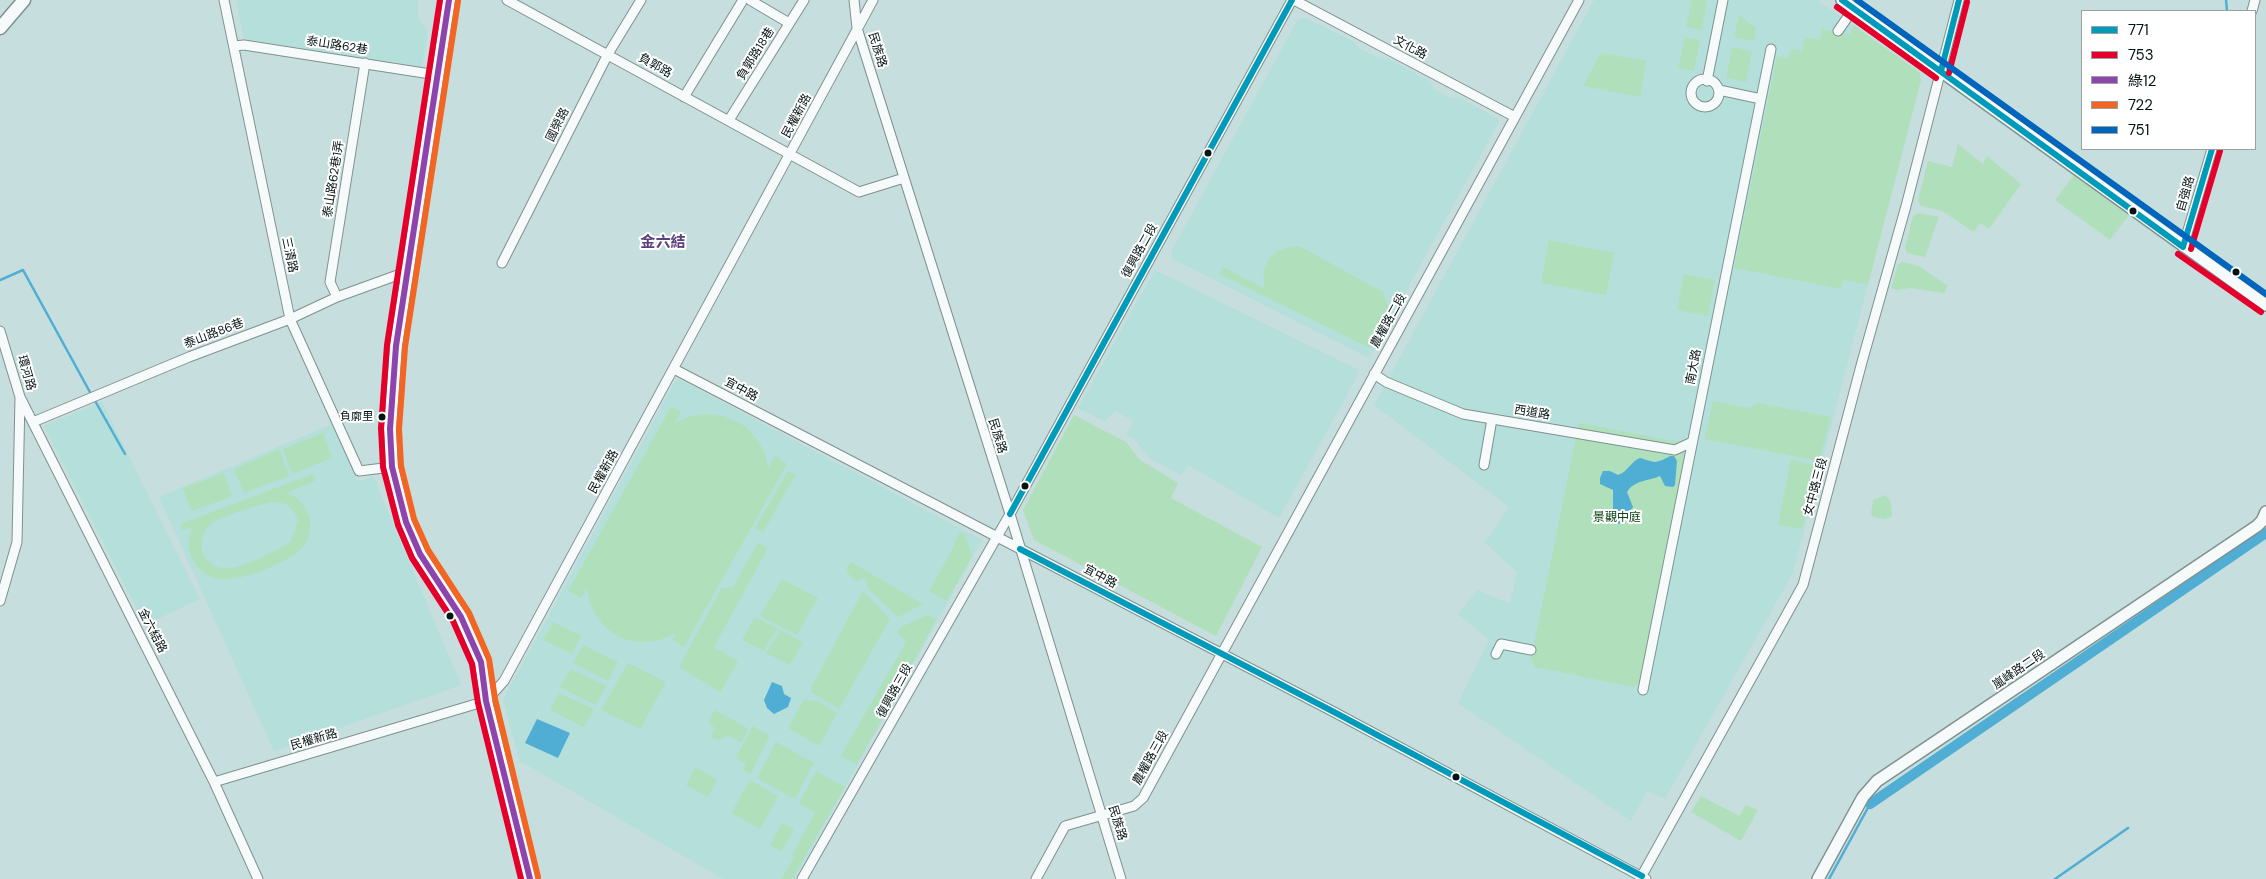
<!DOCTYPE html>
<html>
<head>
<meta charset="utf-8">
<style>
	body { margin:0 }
	#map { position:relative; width:2266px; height:879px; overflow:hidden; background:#c6dedd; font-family:"DM Sans","Noto Sans TC",sans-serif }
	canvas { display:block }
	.legend { position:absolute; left:2081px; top:10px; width:175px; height:140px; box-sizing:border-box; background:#fff; border:1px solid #9ba1a1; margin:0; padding:6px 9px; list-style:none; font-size:15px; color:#041413 }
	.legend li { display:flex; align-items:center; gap:10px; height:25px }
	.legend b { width:25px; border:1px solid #9ba1a1 }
</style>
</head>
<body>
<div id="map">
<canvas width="2266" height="879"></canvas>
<ul class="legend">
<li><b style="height:6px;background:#009abb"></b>771</li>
<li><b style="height:6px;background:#e4002b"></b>753</li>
<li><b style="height:6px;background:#8e44ad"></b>綠12</li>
<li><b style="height:6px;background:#f26522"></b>722</li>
<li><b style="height:6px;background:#0065bd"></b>751</li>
</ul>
</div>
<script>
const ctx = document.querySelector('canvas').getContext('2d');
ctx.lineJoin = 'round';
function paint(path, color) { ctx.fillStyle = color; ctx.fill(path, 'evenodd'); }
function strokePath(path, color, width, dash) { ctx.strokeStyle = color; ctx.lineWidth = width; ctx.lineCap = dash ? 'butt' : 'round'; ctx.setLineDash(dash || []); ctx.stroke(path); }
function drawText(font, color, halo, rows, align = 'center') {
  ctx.font = font + ' "DM Sans","Noto Sans TC",sans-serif'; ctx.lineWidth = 4; ctx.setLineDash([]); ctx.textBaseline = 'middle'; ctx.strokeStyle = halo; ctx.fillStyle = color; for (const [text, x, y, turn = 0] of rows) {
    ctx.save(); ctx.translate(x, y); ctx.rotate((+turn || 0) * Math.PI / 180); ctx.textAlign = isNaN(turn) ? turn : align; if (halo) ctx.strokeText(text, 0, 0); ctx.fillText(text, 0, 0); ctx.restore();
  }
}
paint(new Path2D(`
	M236 0H418V18L428 32 422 67 244 39Z
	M1594 0H1817L1919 72 1921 80 1793 573 1665 799 1647 791 1631 821 1458 703 1489 640 1458 614 1477 590 1510 604 1517 572 1485 543 1509 507 1374 405Z
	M1306 18 1355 42 1357 47 1378 58 1389 59 1431 82 1433 89 1450 98H1460L1497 118 1499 122 1371 355 1367 357 1173 259 1171 252 1298 19Z
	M1155 270 1357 369 1359 373 1279 518 1188 465 1181 476 1148 457 1134 439 1126 434 1133 421 1116 411 1104 421 1078 408Z
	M677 378 982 540 795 879H723L520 761 503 700Z
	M102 402 200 599 145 625 44 426Z
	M332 424 359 482 373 476 461 685 274 751 159 497Z`), '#b5dfdb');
paint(new Path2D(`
	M1692 0H1707L1702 30 1686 27Z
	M1739 15 1756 28 1754 41 1734 37Z
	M1853 25 1919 72 1921 80 1868 285 1843 280 1841 289 1734 268 1777 56 1789 58 1791 49 1802 51 1805 37 1820 40 1822 29 1851 35Z
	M1685 37 1700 40 1694 71 1678 68Z
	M1732 47 1752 51 1746 82 1726 78Z
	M1601 53 1646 61 1640 97 1583 86Z
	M1958 144 1983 164 1987 156 2021 184 1989 229 1980 223 1974 232 1942 211 1921 206 1918 200 1928 161 1952 167Z
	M2074 175 2129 215 2110 240 2055 200Z
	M1919 213 1939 217 1925 257 1907 253 1905 248 1913 216Z
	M1549 240 1614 253 1606 295 1541 283Z
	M1299 246 1383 292C1393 311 1385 330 1367 339L1374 343 1370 348 1219 274 1223 267 1264 288C1261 261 1272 248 1299 246Z
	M1903 262 1919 266 1948 286 1944 293 1910 288 1897 290 1891 288 1898 264Z
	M1684 274 1715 280 1708 316 1677 310Z
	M1713 401 1749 408 1758 403 1831 417 1819 461 1705 439Z
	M671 407 681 412 675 423C714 401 762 422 768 468L775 456 787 464 684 647 672 640 676 633C635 656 593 634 587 588L581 598 568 591Z
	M1074 415 1126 442 1140 460 1178 483 1171 498 1262 547 1216 636 1034 540 1023 510Z
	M1579 423 1689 444 1641 681 1634 687 1535 667 1531 659Z
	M323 433 332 458 292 474 283 449Z
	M279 449 289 476 244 493 234 469Z
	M1791 460 1815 465 1803 529 1778 525Z
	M788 471 795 475 763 533 755 528Z
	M224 473 232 497 191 511 183 488Z
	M313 474 315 481 287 493C309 501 319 530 301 549 286 564 234 585 213 578 207 576 199 569 195 564 187 552 187 540 192 528L182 530 180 524ZM270 502C286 501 292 506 298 520L291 541 284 546C262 556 218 586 203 553 200 546 202 534 207 528 216 516 255 507 270 502Z
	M1885 495 1891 502 1892 516 1885 519 1873 517 1871 513 1873 500Z
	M960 532 965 535 972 556 947 601 929 591 954 546V543Z
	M758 543 768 548 714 647 738 662 720 692 679 667 721 589 733 587Z
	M851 562 923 604 898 617 867 587V582L864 578 855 581 846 571Z
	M782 579 818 598 797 635 760 616Z
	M863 591 890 619 839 709 811 692V688Z
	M927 615 936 620 857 764 841 756 906 642 897 631 901 627Z
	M755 617 777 628 764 651 742 640Z
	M553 622 581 636 572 654 543 640Z
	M780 630 803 642 790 665 766 653Z
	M583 645 618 662 608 681 573 663Z
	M628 663 666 682 640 729 601 710Z
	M571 669 606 686 596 705 560 687Z
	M559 693 594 709 584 727 550 710Z
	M804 699 819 702 837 713 819 746 788 728Z
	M715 710 749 729 741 743 729 736 717 740 711 736 715 728 708 722Z
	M753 726 770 736 750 774 743 770 746 764 736 758Z
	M776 742 814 763 795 799 757 778Z
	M696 767 717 780 708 797 686 785Z
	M816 771 845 787 792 879H782L794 857 792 855 815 813 799 803Z
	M750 780 778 796 760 829 731 813Z
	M1701 796 1739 816 1746 805 1758 810 1741 841 1691 812Z
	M782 823 794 830 782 851 770 845Z`), '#b0e0bb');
paint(new Path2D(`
	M1670 456H1674L1677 461 1675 485 1673 487 1665 486 1660 476C1649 481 1634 480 1627 492L1633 507 1619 524 1613 522V490L1600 484V478L1603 471H1610L1618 475C1628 472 1631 461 1640 458 1656 463 1655 464 1670 456Z
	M772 682 782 686 784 694 791 698 788 707 774 714 767 708 764 700Z
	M537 719 570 733 558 758 525 743Z`), '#50add3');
strokePath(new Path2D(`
	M2226 0 2227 11
	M0 280 23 270 91 394
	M94 399 125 454
	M1829 879 1870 804
	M2055 879 2128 828`), '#50add3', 2.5);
strokePath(new Path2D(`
	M1870 804 2266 533`), '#50add3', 10);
const street = new Path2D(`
	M224 0 290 319 359 471 392 467
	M507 0 859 192 904 178
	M750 0 789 23
	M854 0 857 28 1010 514 1121 879
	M1294 0 1515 117
	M2252 11 2255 0
	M1838 31 1854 8
	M234 46 244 45 437 75
	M1691 93a14 14 0 1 1 28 0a14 14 0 1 1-28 0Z
	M1707 81 1723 0
	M1719 90 1761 99
	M684 97 743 0
	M729 120 804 0
	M2183 247 2212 149
	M502 263 608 54 641 0
	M337 297 330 282 365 63
	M0 331 20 397 17 542 0 601
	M674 369 1334 712 1646 879
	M1374 374 1386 382 1463 414 1675 450 1692 442
	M20 397 214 782 258 879
	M33 422 189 357 290 319 337 297 406 272
	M1484 465 1492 419
	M1496 654 1501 644 1531 650
	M1643 690 1771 49
	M214 782 486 701 504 681 873 0
	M802 879 1010 514 1292 0
	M1036 879 1065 826 1134 806 1143 798 1579 0
	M1640 879 1803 585 1862 362 1906 206 1959 0`);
const secondary = new Path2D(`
	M1842 0 2266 305
	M1818 879 1863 797 1877 781 2257 526 2262 521 2266 512`);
const primary = new Path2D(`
	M449 0 396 346 390 429 392 467 406 522 420 554 461 617 481 662 486 701 530 879
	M0 28 24 0`);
strokePath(street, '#7e9190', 11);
strokePath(secondary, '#7e9190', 14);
strokePath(primary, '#7e9190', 15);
strokePath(street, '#f6fafa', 9);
strokePath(secondary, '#f6fafa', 11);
strokePath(primary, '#f6fafa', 12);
strokePath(new Path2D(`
	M1842 0 2183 247
	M1941 71 1959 0
	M2183 247 2212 149
	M1010 514 1292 0
	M1020 549 1334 712 1642 876`), '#009abb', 6);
strokePath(new Path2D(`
	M440 0 387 345 381 428 383 467 398 525 412 558 453 621 472 664 478 703 521 879
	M1837 7 1936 78
	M1949 73 1967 2
	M2191 249 2220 151
	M2178 254 2261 312`), '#e4002b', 6);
strokePath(new Path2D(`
	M449 0 396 346 390 429 392 467 406 522 420 554 461 617 481 662 486 701 530 879`), '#8e44ad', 6);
strokePath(new Path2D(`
	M458 1 405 347 399 429 401 466 414 519 428 550 469 613 489 659 495 699 538 877`), '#f26522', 6);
strokePath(new Path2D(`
	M1857 0 2266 294`), '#0065bd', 6);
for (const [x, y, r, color] of [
	[1208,153,4.5,"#041413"],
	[2133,211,4.5,"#041413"],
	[2236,272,4.5,"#041413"],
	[382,417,4.5,"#041413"],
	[1025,486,4.5,"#041413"],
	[450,616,4.5,"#041413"],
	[1456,777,4.5,"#041413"]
]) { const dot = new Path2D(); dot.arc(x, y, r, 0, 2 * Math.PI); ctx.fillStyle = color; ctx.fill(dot); strokePath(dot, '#fff', 2); }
drawText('11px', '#041413', '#fff', [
	["負廓里",373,417]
], 'right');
drawText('12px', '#041413', '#fff', [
	["泰山路62巷",337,46,9],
	["文化路",1410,48,28],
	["民族路",877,50,73],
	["負郭路18巷",756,54,-58],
	["負郭路",655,66,29],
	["民權新路",797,116,-62],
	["國榮路",558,125,-63],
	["泰山路62巷1弄",334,179,-81],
	["自強路",2186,194,-74],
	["復興路二段",1140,251,-61],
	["三清路",289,255,78],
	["農權路二段",1389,321,-61],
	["泰山路86巷",214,334,-21],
	["南大路",1694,367,-79],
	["環河路",26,373,74],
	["宜中路",741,390,28],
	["西道路",1532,413,9],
	["民族路",997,436,73],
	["民權新路",604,472,-61],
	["女中路三段",1816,487,-75],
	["宜中路",1100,577,28],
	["金六結路",152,631,63],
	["嵐峰路二段",2019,670,-34],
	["復興路三段",895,691,-61],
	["民權新路",314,740,-16],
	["農權路三段",1151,758,-61],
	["民族路",1117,823,73]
]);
drawText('12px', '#0e4415', '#fff', [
	["景觀中庭",1617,518]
]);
drawText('bold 15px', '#5a407d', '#fff', [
	["金六結",663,243]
]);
</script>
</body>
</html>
